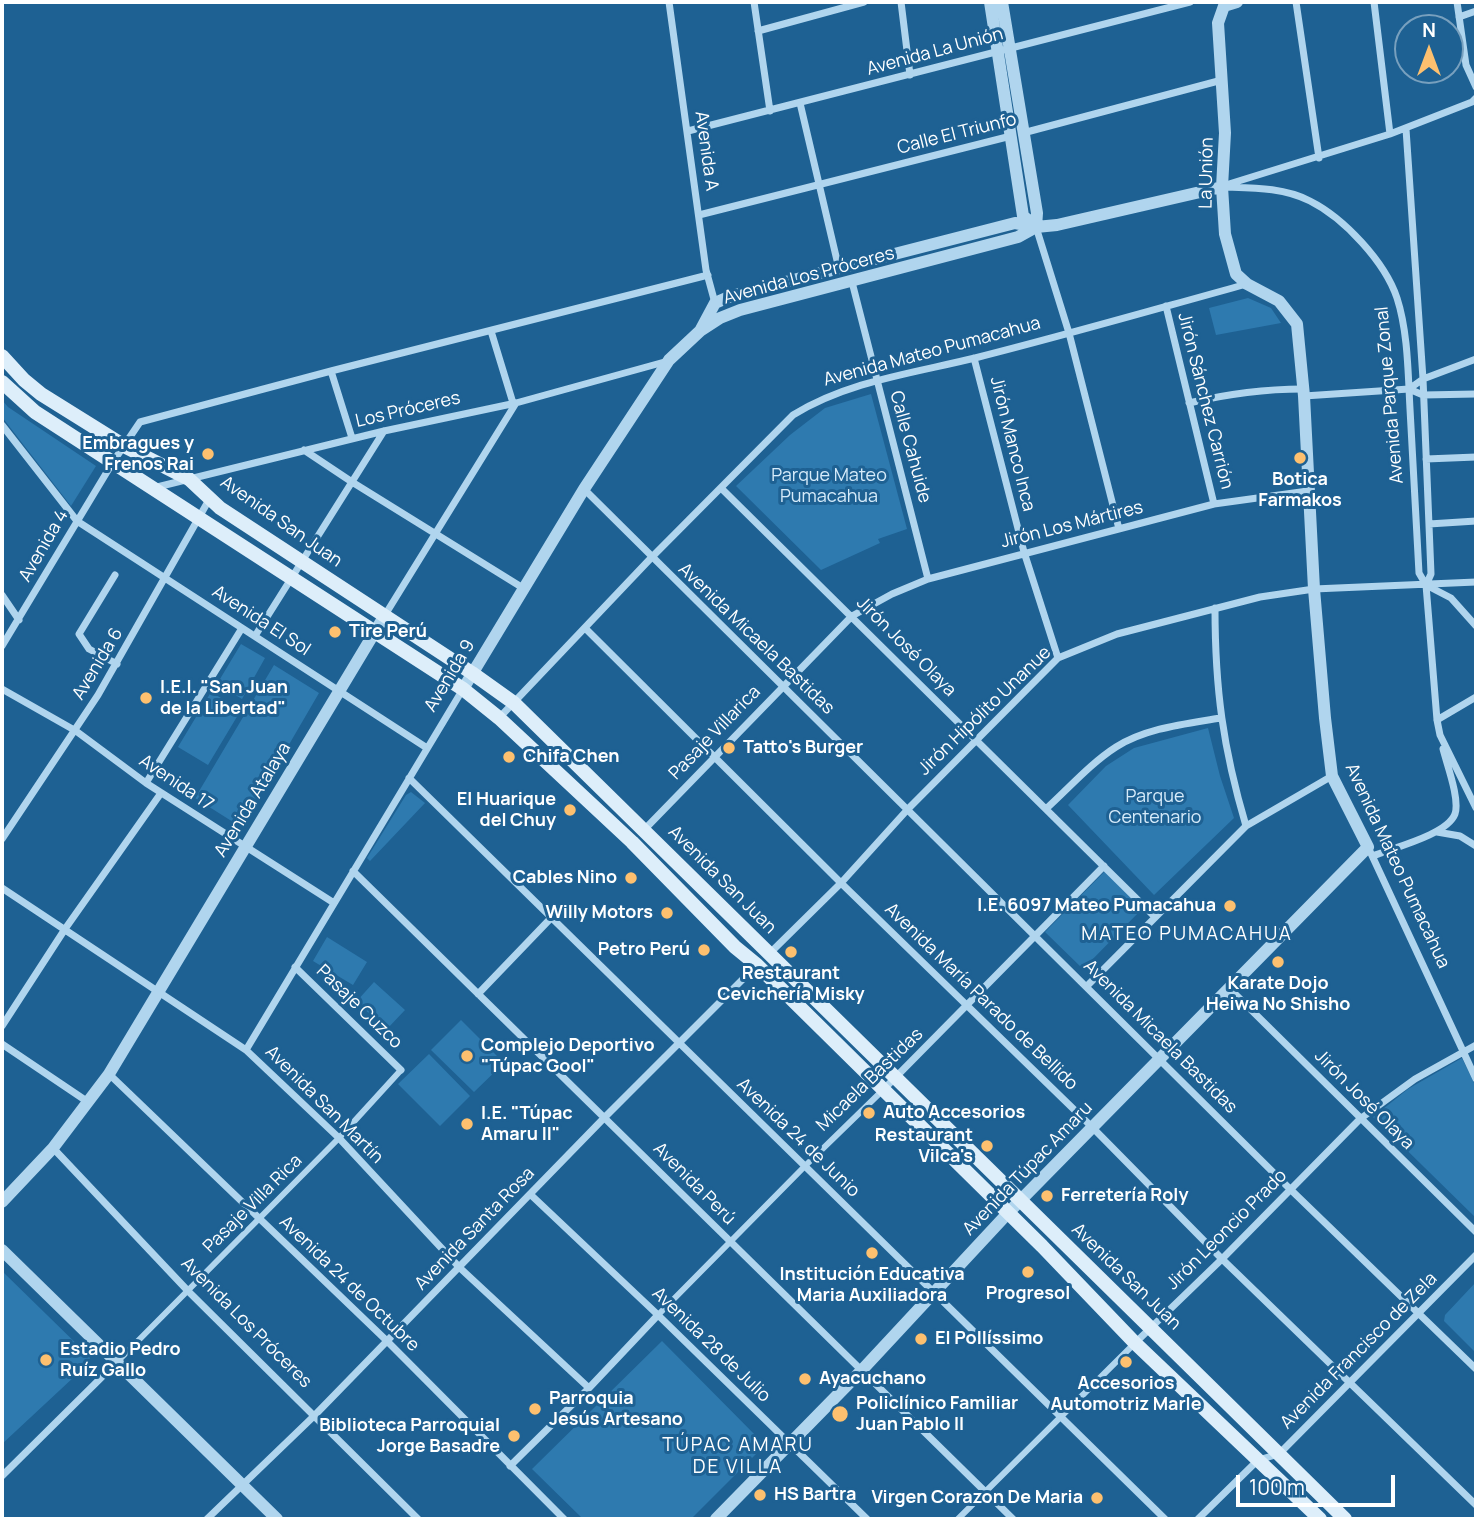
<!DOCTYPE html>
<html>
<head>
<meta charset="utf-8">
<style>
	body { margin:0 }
	#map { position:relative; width:1478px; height:1521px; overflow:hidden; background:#1e6193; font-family:Manrope,sans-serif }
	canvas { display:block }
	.frame { position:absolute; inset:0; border:4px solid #fff; pointer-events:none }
	.north { position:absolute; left:1394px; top:14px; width:70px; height:70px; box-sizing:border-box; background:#1e6193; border:2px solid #78a0be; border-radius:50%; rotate:0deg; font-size:19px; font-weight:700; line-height:28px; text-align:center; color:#fff }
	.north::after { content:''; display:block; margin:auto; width:24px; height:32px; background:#fdc06f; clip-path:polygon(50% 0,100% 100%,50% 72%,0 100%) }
	.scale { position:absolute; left:1236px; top:1475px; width:159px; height:32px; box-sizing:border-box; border:4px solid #fff; border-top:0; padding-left:9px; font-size:21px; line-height:24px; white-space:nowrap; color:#fff; -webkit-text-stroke:5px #1e6193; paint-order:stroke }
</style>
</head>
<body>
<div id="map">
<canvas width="1478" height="1521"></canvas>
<div class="frame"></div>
<div class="north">N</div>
<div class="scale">100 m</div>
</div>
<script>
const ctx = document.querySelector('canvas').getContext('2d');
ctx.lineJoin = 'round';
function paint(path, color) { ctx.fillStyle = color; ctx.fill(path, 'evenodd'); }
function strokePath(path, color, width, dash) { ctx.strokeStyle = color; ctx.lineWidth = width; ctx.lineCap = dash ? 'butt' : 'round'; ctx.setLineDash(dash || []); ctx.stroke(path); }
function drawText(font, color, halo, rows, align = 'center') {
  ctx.font = font + ' Manrope,sans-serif'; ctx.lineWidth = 6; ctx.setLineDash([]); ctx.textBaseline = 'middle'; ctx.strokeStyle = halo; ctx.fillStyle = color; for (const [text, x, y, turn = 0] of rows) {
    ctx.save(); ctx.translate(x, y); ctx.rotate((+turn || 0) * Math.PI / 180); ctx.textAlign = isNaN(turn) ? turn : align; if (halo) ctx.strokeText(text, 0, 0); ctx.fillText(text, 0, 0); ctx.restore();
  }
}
paint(new Path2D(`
	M1248 298 1271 308 1281 323 1216 335 1209 308Z
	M871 394 907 529 878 539 880 543 821 570 736 486 790 435 825 408Z
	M2 400 8 407 96 466 71 506 2 417Z
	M241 644 265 658 242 699 217 684Z
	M274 665 319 693 241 827 195 798Z
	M211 692 241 710 208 765 178 747Z
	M1208 728 1220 776 1234 818 1154 895 1068 805 1106 766 1134 748Z
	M411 792 425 803 370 861 367 858 406 795Z
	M1105 871 1142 909 1083 969 1045 932Z
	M327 937 367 962 353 985 313 961Z
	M374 982 405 1010 387 1029 356 1002Z
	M461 1020 504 1063 474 1092 431 1050Z
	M429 1054 470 1096 440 1126 398 1084Z
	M1462 1058 1476 1087V1218L1373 1117 1408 1089Z
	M2 1271 90 1357 89 1363 2 1444Z
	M1476 1282V1353L1444 1321 1445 1315Z
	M662 1341 765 1445 691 1519H583L532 1469Z`), '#2e7aaf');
strokePath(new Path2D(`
	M658 1315 805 1166 883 1090
	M117 1362 339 1138 401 1070
	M958 1519 1135 1343`), '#b0d5ee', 6);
strokePath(new Path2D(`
	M669 2 706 270 715 303
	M754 2 770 111
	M901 2 910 75
	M1296 2 1319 158
	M1374 2 1390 134
	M1457 2 1466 65 1476 87
	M1459 17 1476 11
	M758 31 864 2
	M800 103 839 269
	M1406 129 1423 379 1431 574 1426 585 1437 720 1440 735 1476 808
	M688 131 1190 2
	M1023 133 1222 80
	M1229 184 1390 134 1472 102 1476 98
	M1222 187C1251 188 1283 187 1310 201 1344 218 1385 262 1397 298 1408 332 1408 373 1410 409 1413 464 1416 518 1419 573L1426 585 1451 598 1476 626
	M699 215 1011 136
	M1036 227 1069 333 1119 529
	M852 282 928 579
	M1166 306 1214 504
	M491 331 513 403
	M974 358 1024 552 1058 658
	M331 371 352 438
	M1409 389 1423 379 1476 359
	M1304 396 1409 389 1423 395 1476 394
	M1189 403C1227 394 1263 389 1303 389
	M2 425 77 521 427 748
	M304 450 352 482 523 588
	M1426 459 1476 457
	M153 488 384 431 516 403 668 361
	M584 489 1290 1189 1476 1369
	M722 489 1155 917
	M1429 524 1476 521
	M115 575 79 634 89 649 117 664
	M2 595 19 620
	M1215 608C1215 689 1223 748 1246 826
	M385 615 516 403
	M585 628 841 883 1092 1127 1222 1259 1476 1505
	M255 636 384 431
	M2 646 113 462 140 422 331 371 708 275
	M2 689 76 731 146 783 334 903
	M499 718 651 558 793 415C848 381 914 373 975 358 1066 335 1156 309 1247 284
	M1437 720 1476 697
	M409 778 1165 1519
	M146 783 242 628
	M1047 808C1069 788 1091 763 1116 747 1146 728 1185 724 1220 718
	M642 832 852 616 892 594 928 579 1214 504 1308 491
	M1437 832 1460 836 1476 846
	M2 839 98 695 210 498
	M1368 847 1476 1079
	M1373 856C1392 848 1447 835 1455 814 1460 799 1447 765 1443 749
	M353 871 1013 1519
	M2 888 246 1050 339 1138 460 1268 589 1388
	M768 955 841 883 908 809 1058 658 1117 634 1260 597 1314 589 1476 582
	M295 967 401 1070
	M1087 986 1246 826 1332 776
	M1230 989 1476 1232
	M478 994 551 918
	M2 1026 65 929 161 793
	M2 1044 88 1102
	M246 1050 463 689
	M109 1074 387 1341 564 1519
	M884 1089 1104 866
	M53 1148 188 1291 418 1519
	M531 1195 658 1315 867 1519
	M1135 1343 1222 1259 1360 1119 1415 1079 1476 1045
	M510 1466 589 1388 658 1315
	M2 1476 117 1362
	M207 1519 314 1416 605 1117 759 963
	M1198 1519 1258 1460 1279 1454 1476 1255`), '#b0d5ee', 7);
strokePath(new Path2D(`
	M990 2 1023 216 1033 224
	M1002 2 1037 213 1036 227
	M700 331 715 303 731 296 1015 223 1036 227 1057 225 1222 187
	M463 689 584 489 669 360 700 331 720 318 740 310 1018 237 1036 227
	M2 1202 53 1148 109 1074 385 615
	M2 1250 277 1519
	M716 1519 862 1370 1008 1213 1368 847 1332 776 1325 718 1314 589 1304 396 1297 324 1279 301 1247 284 1236 274 1225 234 1222 187 1225 133 1218 23 1224 6 1237 2`), '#b0d5ee', 12);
strokePath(new Path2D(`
	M2 356 24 380 41 394 126 447 189 479 220 508 472 673 514 703 1345 1519
	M2 382 35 412 463 689 499 718 632 842 735 947 757 965 1042 1246 1135 1343 1320 1519`), '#ddeefa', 14);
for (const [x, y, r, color] of [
	[208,454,7,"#fdc06f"],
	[1300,458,7,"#fdc06f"],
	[335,632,7,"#fdc06f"],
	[146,698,7,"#fdc06f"],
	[729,748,7,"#fdc06f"],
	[509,757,7,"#fdc06f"],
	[570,810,7,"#fdc06f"],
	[631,878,7,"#fdc06f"],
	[1230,906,7,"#fdc06f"],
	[667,913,7,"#fdc06f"],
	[704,950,7,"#fdc06f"],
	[791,952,7,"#fdc06f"],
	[1278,962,7,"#fdc06f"],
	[467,1056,7,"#fdc06f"],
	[869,1113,7,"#fdc06f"],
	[467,1124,7,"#fdc06f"],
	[987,1146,7,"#fdc06f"],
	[1047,1196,7,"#fdc06f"],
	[872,1253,7,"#fdc06f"],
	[1028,1272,7,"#fdc06f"],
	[921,1339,7,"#fdc06f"],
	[46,1360,7,"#fdc06f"],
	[1126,1362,7,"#fdc06f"],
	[805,1379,7,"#fdc06f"],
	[535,1409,7,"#fdc06f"],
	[840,1414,9,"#fdc06f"],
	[514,1436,7,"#fdc06f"],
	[760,1495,7,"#fdc06f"],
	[1097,1498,7,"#fdc06f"]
]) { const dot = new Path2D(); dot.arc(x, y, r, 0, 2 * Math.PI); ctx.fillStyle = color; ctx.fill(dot); strokePath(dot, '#1e6193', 2.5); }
drawText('18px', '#fff', '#1e6193', [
	["Avenida La Unión",935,52,-15],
	["Calle El Triunfo",957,134,-14],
	["Avenida A",706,151,82],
	["La Unión",1207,173,-89],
	["Avenida Los Próceres",809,276,-15],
	["Avenida Mateo Pumacahua",932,352,-15],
	["Avenida Parque Zonal",1390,395,-95],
	["Jirón Sánchez Carrión",1205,401,76],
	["Los Próceres",408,410,-13],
	["Jirón Manco Inca",1012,444,76],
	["Calle Cahuide",910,447,75],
	["Avenida San Juan",281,522,35],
	["Jirón Los Mártires",1072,525,-14],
	["Avenida 4",44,546,-60],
	["Avenida El Sol",261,621,33],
	["Avenida Micaela Bastidas",756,639,44],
	["Jirón José Olaya",906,647,45],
	["Avenida 6",98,664,-59],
	["Avenida 9",450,676,-59],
	["Jirón Hipólito Unanue",985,711,-44],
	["Pasaje Villarica",715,733,-46],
	["Avenida 17",176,783,34],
	["Avenida Atalaya",253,800,-59],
	["Avenida Mateo Pumacahua",1397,866,65],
	["Avenida San Juan",722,880,45],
	["Avenida María Parado de Bellido",981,997,44],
	["Pasaje Cuzco",359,1007,44],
	["Avenida Micaela Bastidas",1160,1037,45],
	["Micaela Bastidas",870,1080,-44],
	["Jirón José Olaya",1364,1100,45],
	["Avenida San Martín",324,1105,45],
	["Avenida 24 de Junio",798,1138,44],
	["Avenida Túpac Amaru",1028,1169,-46],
	["Avenida Perú",694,1184,45],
	["Pasaje Villa Rica",253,1204,-45],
	["Avenida Santa Rosa",475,1229,-46],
	["Jirón Leoncio Prado",1227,1230,-45],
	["Avenida San Juan",1126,1277,44],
	["Avenida 24 de Octubre",349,1284,44],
	["Avenida Los Próceres",246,1323,45],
	["Avenida 28 de Julio",711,1345,44],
	["Avenida Francisco de Zela",1359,1351,-45]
]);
drawText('bold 18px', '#fff', '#1e6193', [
	["Embragues y",194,444,"right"],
	["Frenos Rai",194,465,"right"],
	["Botica",1300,480,"center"],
	["Farmakos",1300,501,"center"],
	["Tire Perú",349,632],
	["I.E.I. \"San Juan",160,688],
	["de la Libertad\"",160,709],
	["Tatto's Burger",743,748],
	["Chifa Chen",523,757],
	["El Huarique",556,800,"right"],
	["del Chuy",556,821,"right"],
	["Cables Nino",617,878,"right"],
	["I.E. 6097 Mateo Pumacahua",1216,906,"right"],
	["Willy Motors",653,913,"right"],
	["Petro Perú",690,950,"right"],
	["Restaurant",791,974,"center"],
	["Cevichería Misky",791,995,"center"],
	["Karate Dojo",1278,984,"center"],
	["Heiwa No Shisho",1278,1005,"center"],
	["Complejo Deportivo",481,1046],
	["\"Túpac Gool\"",481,1067],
	["Auto Accesorios",883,1113],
	["I.E. \"Túpac",481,1114],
	["Amaru II\"",481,1135],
	["Restaurant",973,1136,"right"],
	["Vilca's",973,1157,"right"],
	["Ferretería Roly",1061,1196],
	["Institución Educativa",872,1275,"center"],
	["Maria Auxiliadora",872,1296,"center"],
	["Progresol",1028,1294,"center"],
	["El Pollíssimo",935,1339],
	["Estadio Pedro",60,1350],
	["Ruíz Gallo",60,1371],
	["Ayacuchano",819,1379],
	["Accesorios",1126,1384,"center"],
	["Automotriz Marle",1126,1405,"center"],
	["Parroquia",549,1399],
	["Jesús Artesano",549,1420],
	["Policlínico Familiar",856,1404],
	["Juan Pablo II",856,1425],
	["Biblioteca Parroquial",500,1426,"right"],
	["Jorge Basadre",500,1447,"right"],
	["HS Bartra",774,1495],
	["Virgen Corazon De Maria",1083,1498,"right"]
], 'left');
drawText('18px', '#d6ebfa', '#1e6193', [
	["Parque Mateo",829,476],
	["Pumacahua",829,497],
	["Parque",1155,797],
	["Centenario",1155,818]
]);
ctx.letterSpacing = '2px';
drawText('19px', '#fff', '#1e6193', [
	["MATEO PUMACAHUA",1187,935],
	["TÚPAC AMARU",738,1446],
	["DE VILLA",738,1468]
]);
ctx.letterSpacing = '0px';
</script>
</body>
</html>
